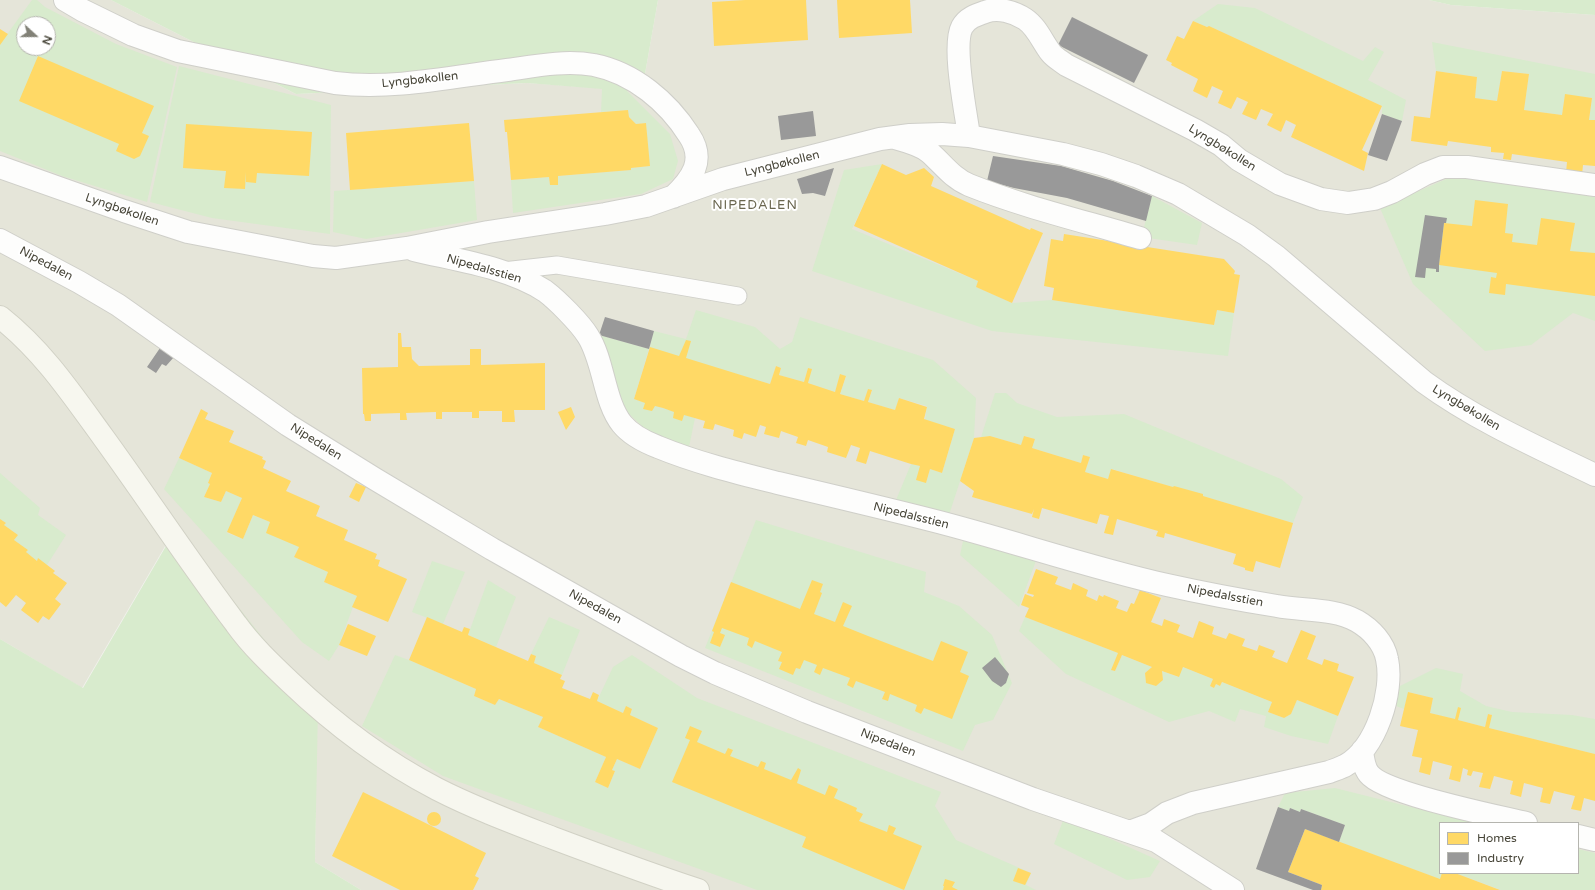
<!DOCTYPE html>
<html>
<head>
<meta charset="utf-8">
<style>
	body { margin:0 }
	#map { position:relative; width:1595px; height:890px; overflow:hidden; background:#f1f1ec; font-family:"Varela Round",sans-serif }
	canvas { display:block }
	.legend { position:absolute; left:1439px; top:822px; width:140px; height:52px; box-sizing:border-box; background:#fff; border:1px solid #b5b5af; margin:0; padding:5px 7px; list-style:none; font-size:12px; color:#474538 }
	.legend li { display:flex; align-items:center; gap:8px; height:20px }
	.legend b { width:20px; border:1px solid #b5b5af }
	.north { position:absolute; left:16px; top:16px; width:40px; height:40px; box-sizing:border-box; background:#fff; border:1px solid #b5b5af; border-radius:50%; rotate:111deg; font-size:11px; font-weight:700; line-height:16px; text-align:center; color:#474538 }
	.north::after { content:''; display:block; margin:auto; width:14px; height:18px; background:#828177; clip-path:polygon(50% 0,100% 100%,50% 72%,0 100%) }
</style>
</head>
<body>
<div id="map">
<canvas width="1595" height="890"></canvas>
<ul class="legend">
<li><b style="height:11px;background:#ffd966"></b>Homes</li>
<li><b style="height:11px;background:#999"></b>Industry</li>
</ul>
<div class="north">N</div>
</div>
<script>
const ctx = document.querySelector('canvas').getContext('2d');
ctx.lineJoin = 'round';
function paint(path, color) { ctx.fillStyle = color; ctx.fill(path, 'evenodd'); }
function strokePath(path, color, width, dash) { ctx.strokeStyle = color; ctx.lineWidth = width; ctx.lineCap = dash ? 'butt' : 'round'; ctx.setLineDash(dash || []); ctx.stroke(path); }
function drawText(font, color, halo, rows, align = 'center') {
  ctx.font = font + ' "Varela Round",sans-serif'; ctx.lineWidth = 4; ctx.setLineDash([]); ctx.textBaseline = 'middle'; ctx.strokeStyle = halo; ctx.fillStyle = color; for (const [text, x, y, turn = 0] of rows) {
    ctx.save(); ctx.translate(x, y); ctx.rotate((+turn || 0) * Math.PI / 180); ctx.textAlign = isNaN(turn) ? turn : align; if (halo) ctx.strokeText(text, 0, 0); ctx.fillText(text, 0, 0); ctx.restore();
  }
}
paint(new Path2D(`
	M0 0H111L296 94 527 83 642 91 658 0H1429L1451 5 1595 15V890H361L315 862 316 785 174 531 82 688 0 639ZM24 24H48V48H24ZM1440 823H1578V873H1440Z`), '#e5e5d9');
paint(new Path2D(`
	M32 0H37L45 7 116 44 177 67 147 202 62 176 0 151V44ZM24 24H48V48H24Z
	M111 0H658L642 91H627L670 134 678 161 673 179 641 194 513 213 511 180 549 177 550 185H558V176L631 170V168L649 166 646 123 636 124 629 117 628 110 601 112 602 89 527 83 296 94Z
	M1429 0H1595V15L1451 5Z
	M1218 4 1255 8 1363 61 1375 47 1384 52 1368 80 1406 100 1402 121 1382 114V106L1209 26 1207 27 1193 21Z
	M1432 42 1595 74V120H1589L1592 98 1565 95 1562 115 1524 110 1529 74 1502 71 1497 101 1475 98 1477 77 1436 71Z
	M179 66 331 105 330 234 212 218 150 202Z
	M882 164 852 229 978 281 976 287 1012 303 1052 300 1214 325 1217 310 1234 313 1228 356 992 331 812 271 844 170Z
	M1453 176 1595 195V321L1573 313 1531 345 1485 351 1413 284 1380 208Z
	M474 181 477 220 366 239 333 232 334 191Z
	M1152 196 1202 223 1197 245 1148 238 1143 231Z
	M696 310 755 327 780 349 792 342 800 317 933 360 976 398 974 438 949 515 896 500 911 464 920 466 926 483 930 469 942 473 955 429 925 420 927 406 899 398 895 410 868 402 872 391 868 389 864 401 840 394 846 377 841 374 835 392 808 383 811 369 808 368 804 382 779 375 781 368 776 366 770 384 649 349 634 399 695 418 689 447 646 430 626 411 599 335 649 349 654 331 686 339Z
	M995 393H1006L1017 403 1057 417 1124 414 1281 479 1303 497 1293 523 1112 469 1108 479 1085 472 1090 457 1083 455 1081 463 1032 448 1035 439 1025 436 1021 445 990 436 981 437Z
	M179 458 212 473 208 483 210 484 204 497 221 502 226 491 242 498 227 533 243 539 253 515 270 522 299 547 294 557 328 572 324 582 357 596 339 645 329 661 302 642 164 489Z
	M0 473 40 508 38 515 66 535 47 565 38 559 37 561 26 552 28 550 14 540 18 535 4 525 6 523 0 519Z
	M756 520 926 572 924 592 959 606 992 635 1012 683 993 720 975 725 963 751 705 648Z
	M176 529 318 707 315 862 361 890H0V639L83 688Z
	M963 541 1037 558 1019 607 960 555Z
	M432 561 465 572 443 624 412 612Z
	M488 580 516 597 496 647 468 635Z
	M549 617 580 630 562 675 534 663 536 656 531 654Z
	M1025 617 1118 653 1112 670 1115 671 1122 655 1152 667 1145 673 1146 682 1156 686 1163 680 1162 671 1178 677 1183 667 1213 679 1210 686 1214 688 1216 684 1220 686 1222 682 1272 702 1268 712 1284 718 1291 714 1297 700 1338 716 1328 744 1291 736 1264 727 1266 716 1240 709 1235 722 1209 711 1169 722 1066 674 1019 631Z
	M395 655 409 660 476 689 474 696 495 705 499 699 543 717 538 727 606 757 595 782 608 788 615 771 612 770 617 759 640 769 658 728 630 715 632 709 626 707 623 713 597 701 613 667 632 655 697 698 941 792 935 806 956 840 1031 873 1026 885 1036 890H757L443 776 362 726Z
	M1436 668 1463 674 1460 691 1486 706 1512 712 1572 715 1595 719V754L1489 728 1491 714H1488L1485 727 1430 713 1433 698 1409 692 1404 709 1396 706V688Z
	M1335 788 1475 823H1440V873H1444L1442 880 1339 842 1345 825 1301 809 1300 812 1290 808 1289 811 1278 807 1285 793Z
	M1064 818 1160 861 1150 877 1127 880 1054 844Z
	M1578 849 1595 853V890H1501L1455 873H1578Z`), '#d8ebcd');
paint(new Path2D(`
	M745 0H806L808 40 714 46 712 2Z
	M837 0H910L912 33 839 38Z
	M1193 21 1207 27 1209 26 1382 106 1362 150 1368 153 1364 171 1291 137 1296 125 1286 120 1281 132 1267 125 1273 114 1261 109 1256 120 1242 114 1248 102 1237 97 1231 109 1218 103 1223 91 1212 86 1207 98 1193 91 1198 79 1171 65 1172 63 1166 60 1177 36 1184 39Z
	M0 29 8 34 0 45Z
	M38 56 154 106 142 133 149 136 140 156 134 159 116 151 119 144 19 101Z
	M1436 71 1477 77 1475 98 1497 101 1502 71 1529 74 1524 110 1562 115 1565 94 1592 98 1589 120H1595V166L1583 165 1582 175 1566 173 1567 162 1512 154 1511 160 1503 159 1504 153 1491 152V147L1448 141 1447 146 1411 141 1414 116 1430 118Z
	M628 110 629 117 636 124 646 123 650 166 631 168V170L558 176V185H550L549 177 511 180 507 132H505L504 120Z
	M469 123 474 181 350 190 346 133Z
	M186 124 312 132 309 176 257 173 256 183 246 182V172L245 189 224 188 226 171 183 168Z
	M882 164 906 175 924 168 934 177 931 186 1030 230 1031 228 1043 233 1012 303 976 287 978 281 854 226Z
	M1475 200 1508 204 1505 233 1513 234 1512 242 1537 245 1541 218 1575 223 1570 251 1595 253V296L1506 284 1505 295 1489 293 1491 277 1496 278 1497 273 1439 265 1444 223 1472 226Z
	M1064 234 1224 259 1235 271 1234 274 1240 275 1234 313 1217 310 1214 325 1052 300 1054 288 1044 286 1051 239 1063 241Z
	M398 333H401L402 347H411L412 359 419 366 470 365V349H481V365L545 363V410H514L515 422H502V411H479V418H472V412H442V419H436V412L406 413 407 420H400V413L371 414V421H365L364 414H363L362 368 398 367Z
	M686 340 691 341 686 358 770 384 776 366 781 368 779 375 804 382 808 368 812 369 808 383 835 392 840 374 846 376 840 394 864 401 868 389 872 390 868 402 895 410 899 398 927 407 924 419 955 429 942 473 930 469 926 483 916 480 920 466 911 464 870 451 866 464 856 461 860 448 851 445 846 458 827 452 828 447 808 440 806 446 796 443 798 437 781 431 779 438 764 434 766 427 760 425 756 437 744 433 742 439 733 436 734 430 715 424 713 430 703 428 705 421 684 415 682 421 673 418 674 412 663 408 655 406 652 411 643 409 645 403 634 399 650 347 679 356Z
	M571 407 575 417 566 430 558 412Z
	M201 409 208 413 205 419 234 431 229 442 263 457 262 459 266 461 263 468 291 481 286 491 320 506 316 516 348 530 344 540 377 554 375 559 380 560 378 566 407 579 388 622 352 607 357 596 324 582 328 572 294 557 299 547 266 533 270 522 253 515 243 539 227 532 242 498 226 491 221 502 204 497 210 484 208 483 212 473 179 458Z
	M990 436 1021 445 1024 436 1035 439 1032 448 1081 463 1083 455 1090 457 1085 472 1108 479 1111 469 1173 487 1174 486 1203 494V496L1293 523 1280 568 1256 561 1253 572 1245 570V568L1233 564 1236 554 1165 533 1164 538 1156 536 1158 531 1117 519 1113 535 1104 533 1109 516 1100 514 1097 524 1042 508 1039 519 1032 517 1034 509 1032 514 972 497 974 491 960 481 974 438Z
	M356 483 366 487 359 502 349 497Z
	M0 519 6 523 4 525 18 535 14 540 28 550 26 552 37 561 38 558 55 571 53 573 67 583 55 599 61 604 49 620 43 616 38 623 21 610 26 603 16 595 6 607 0 602Z
	M1036 569 1058 577 1055 584 1071 590 1073 583 1088 590 1086 596 1097 601 1099 595 1103 597 1104 595 1119 601 1116 608 1127 612 1131 603 1134 604 1140 590 1161 598 1151 622 1162 626 1164 619 1180 625 1177 632 1193 638 1199 621 1214 627 1212 634 1226 639 1229 633 1245 639 1242 646 1257 651 1259 645 1275 651 1272 657 1287 663 1301 630 1316 636 1307 659 1322 665 1324 659 1339 664 1337 671 1354 677 1338 716 1297 700 1291 714 1284 718 1268 712 1272 702 1222 682 1220 686 1216 684 1214 688 1210 686 1213 679 1183 667 1179 677 1162 671 1163 680 1156 686 1146 683 1145 673 1152 667 1122 655 1115 671 1111 670 1118 653 1025 617 1029 608 1021 605 1025 594 1033 597 1034 595 1027 593Z
	M812 580 823 584 820 592 822 593 814 614 835 622 843 602 852 606 843 626 868 636 933 661 941 641 968 652 960 672 969 676 952 719 924 708 921 714 915 711 917 705 890 694 888 701 882 699 885 692 856 681 853 688 847 685 850 678 823 668 820 675 814 672 817 665 804 660 800 669 796 668 793 675 779 669 782 662 778 661 782 652 755 641 752 648 747 645 749 638 722 628 720 633 725 635 720 647 710 643 714 632 712 631 731 582 800 609Z
	M427 617 462 632 464 627 470 629 468 635 528 661 531 654 536 656 534 663 562 675 560 679 565 681 562 688 590 699 593 692 599 695 597 701 623 713 626 706 632 709 630 715 658 728 640 769 617 759 612 770 615 771 608 788 595 782 606 757 538 727 543 717 499 699 495 705 474 696 476 689 409 660Z
	M348 624 376 636 367 656 339 645Z
	M1408 692 1433 698 1430 713 1455 719 1458 707 1461 708 1458 720 1485 727 1488 714 1492 715 1489 728 1595 754V801L1584 798 1581 811 1571 809 1575 796 1554 791 1550 804 1540 802 1543 788 1524 783 1521 797 1510 794 1513 781 1494 776 1490 789 1479 787 1483 773 1473 771 1471 776 1467 775 1468 770 1463 768 1460 782 1449 779 1452 766 1433 761 1430 775 1419 772 1422 758 1412 756 1418 730 1400 726Z
	M690 726 702 731 697 742 725 754 728 748 733 750 730 756 758 767 761 761 766 763 764 769 791 780 798 768 801 770 797 783 825 795 829 785 838 789 834 798 857 808 856 811 863 814 859 821 887 832 889 825 896 828 893 834 922 846 904 890 802 847 806 837 672 782 690 740 685 738Z
	M363 792 486 853 475 876 479 878 473 890H400L332 856Z
	M427 819a7 7 0 1 1 14 0a7 7 0 1 1-14 0Z
	M1305 829 1440 879 1442 873H1455L1500 890H1321L1322 885 1288 872Z
	M1018 868 1031 873 1025 885 1013 881Z
	M945 879 955 882 952 887 958 890H943L944 886H943Z`), '#ffd966');
paint(new Path2D(`
	M1072 17 1148 55 1134 83 1058 45Z
	M813 111 816 136 781 140 778 116Z
	M1382 114 1402 121 1387 161 1368 155Z
	M993 156 1061 166 1113 181 1152 196 1146 221 1067 198 1014 188 987 181Z
	M834 168 825 196 813 193 802 194 797 179Z
	M1425 215 1447 218 1446 223H1444L1439 265V272H1436V269L1426 268 1425 278 1415 277Z
	M605 317 654 331 649 349 599 335Z
	M160 348 174 357 166 366 162 364 156 373 147 367Z
	M995 657 1009 674 1006 683 1001 687 992 681 982 668Z
	M1278 807 1289 811 1290 808 1300 812 1301 809 1345 825 1339 842 1305 829 1288 872 1322 885 1321 890H1313L1256 869Z`), '#999');
const lane = new Path2D(`
	M503 271 557 265 738 296`);
const street = new Path2D(`
	M65 0 82 10 133 35 178 51 335 83C392 90 451 77 507 70 535 66 565 60 594 65 634 73 668 102 689 135 706 160 692 179 673 197
	M969 136C966 113 952 46 962 27 967 18 976 15 985 12 998 7 1014 12 1025 19 1037 27 1043 43 1051 53 1055 58 1061 61 1066 65L1195 130 1221 145 1239 160 1280 184 1321 199 1348 203 1374 199 1392 192 1425 174 1443 167H1467L1595 185
	M898 139C909 142 920 145 929 152 942 163 952 178 969 185 1024 207 1083 221 1140 238
	M0 167 124 211 188 232 313 256 336 258 407 248 488 232 605 214 646 206 723 179 880 139 910 135 942 134 969 136 1063 154 1101 164 1136 176 1178 194 1247 235 1276 256 1424 382C1476 420 1537 447 1595 475
	M0 240 79 282 118 305 288 425 375 479 492 549 681 656 715 673 807 712 1033 799 1156 841 1233 890
	M414 250C455 260 509 267 545 291 557 300 580 323 588 336 604 361 604 402 622 424 631 435 645 442 658 447 697 463 738 473 778 483 829 495 880 507 931 520 1010 540 1087 567 1167 585 1203 593 1240 600 1277 606 1303 611 1334 608 1357 621 1371 629 1384 643 1387 659 1394 692 1376 748 1346 765 1341 768 1334 770 1329 772L1193 803 1167 813 1151 824 1132 831
	M1362 751C1363 759 1364 768 1369 774 1385 794 1497 816 1526 823
	M1578 836 1595 840`);
const secondary = new Path2D(`
	M0 317C43 351 71 393 103 437 148 499 190 563 236 624 251 645 271 664 290 682 333 723 383 761 437 789 474 808 514 823 553 838 601 856 649 874 698 890`);
strokePath(lane, '#cfcfc9', 19);
strokePath(street, '#cfcfc9', 24);
strokePath(secondary, '#d1d1c5', 24);
strokePath(lane, '#fdfdfc', 17);
strokePath(street, '#fdfdfc', 22);
strokePath(secondary, '#f7f7ef', 22);
drawText('12px', '#474538', '#fff', [
	["Lyngbøkollen",420,80,-6],
	["Lyngbøkollen",1222,148,32],
	["Lyngbøkollen",782,164,-14],
	["Lyngbøkollen",122,210,19],
	["Nipedalen",46,264,28],
	["Nipedalsstien",484,269,16],
	["Lyngbøkollen",1466,408,31],
	["Nipedalen",316,442,32],
	["Nipedalsstien",911,516,14],
	["Nipedalsstien",1225,596,11],
	["Nipedalen",595,607,29],
	["Nipedalen",888,743,21]
]);
ctx.letterSpacing = '1px';
drawText('13px', '#6a664f', '#fff', [
	["NIPEDALEN",755,206]
]);
ctx.letterSpacing = '0px';
</script>
</body>
</html>
